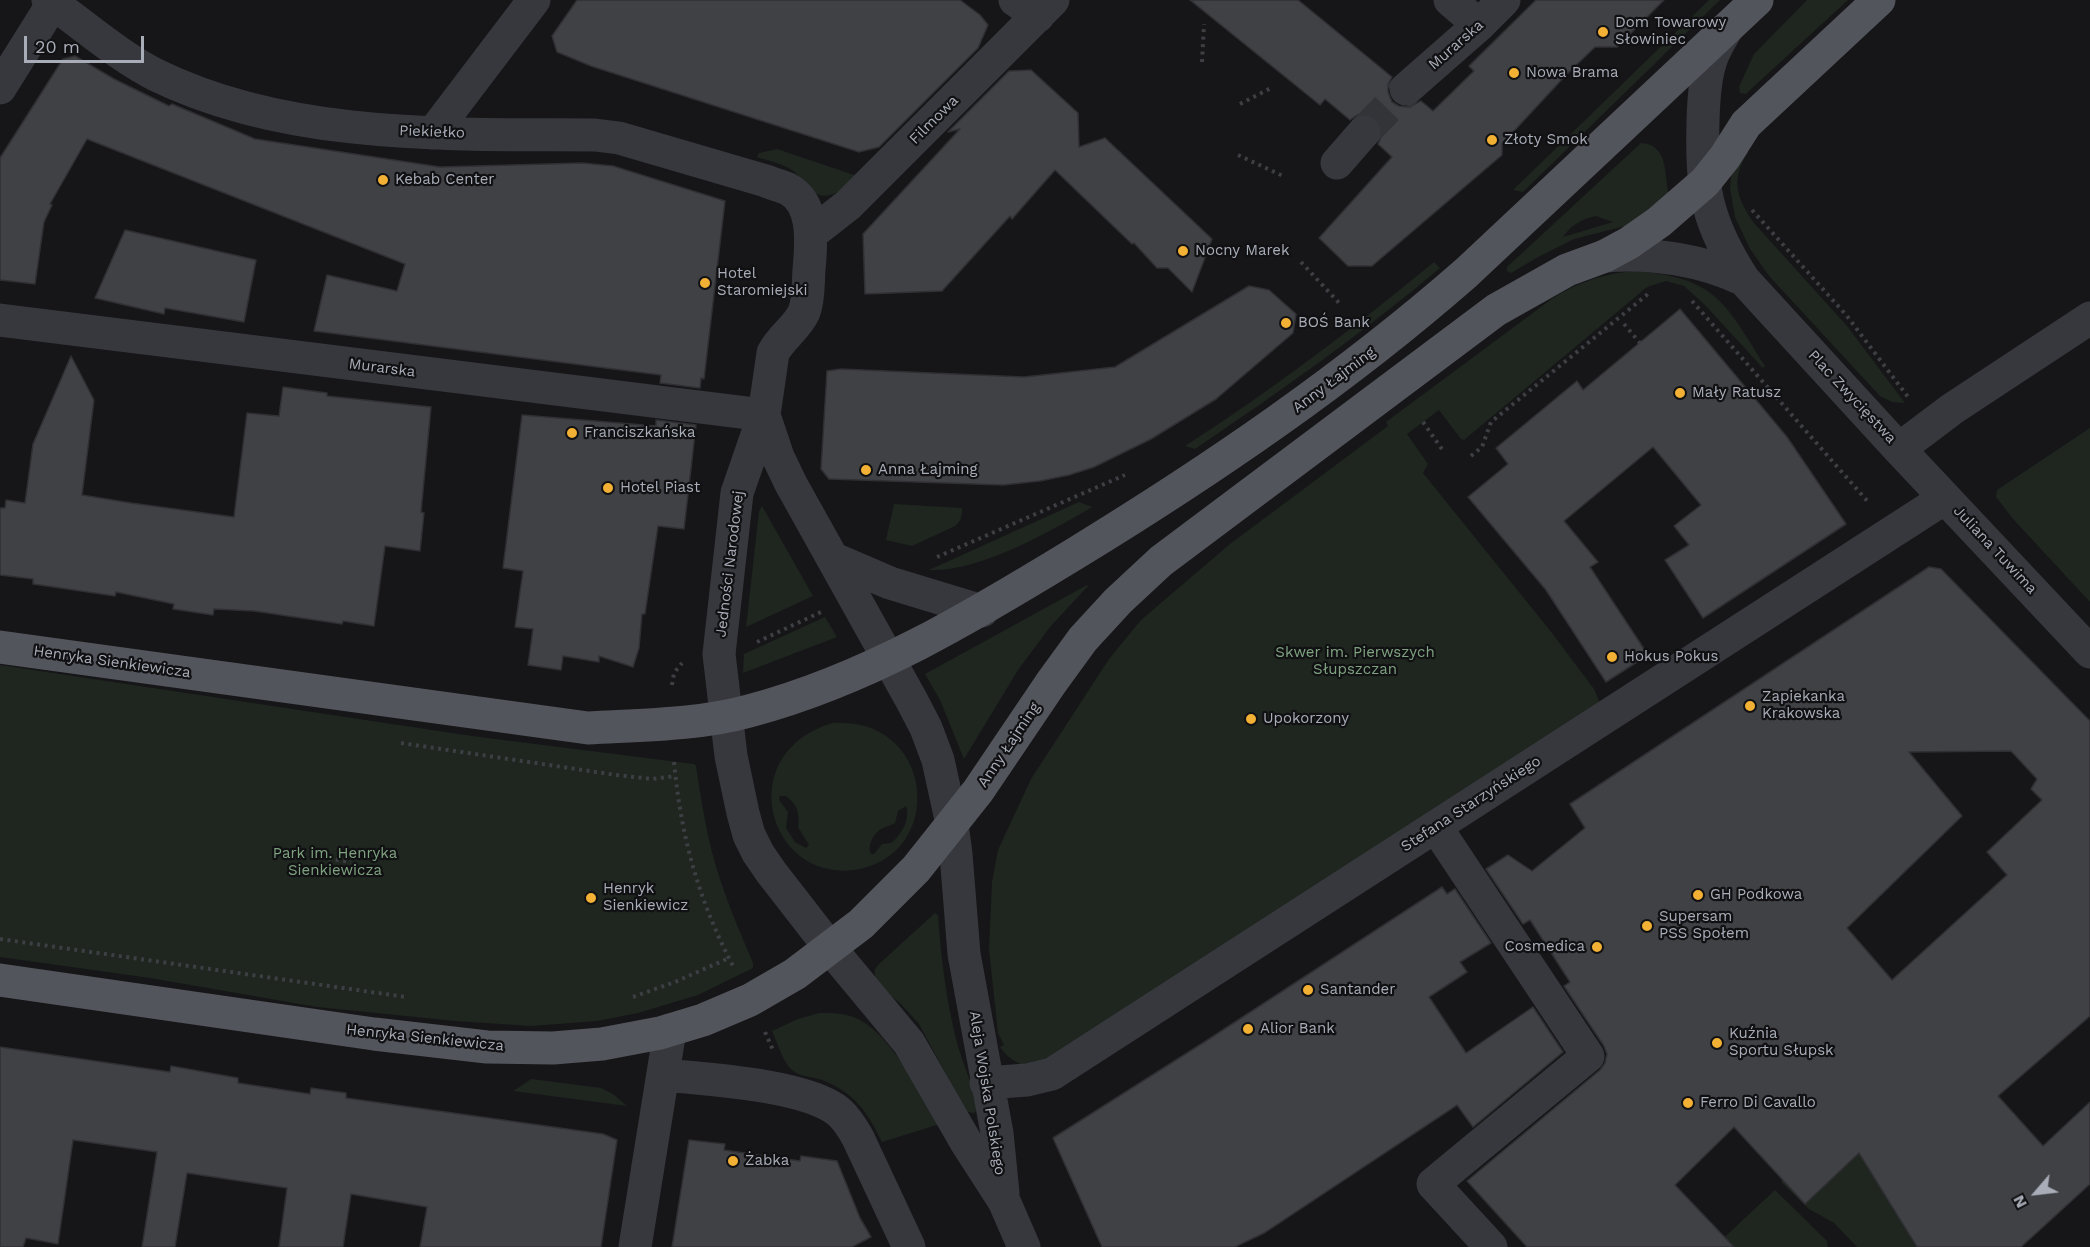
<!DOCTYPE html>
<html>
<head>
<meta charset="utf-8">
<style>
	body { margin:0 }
	#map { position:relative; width:2090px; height:1247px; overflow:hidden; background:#161618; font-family:"Work Sans",sans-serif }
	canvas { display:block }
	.north { position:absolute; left:2006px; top:1163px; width:60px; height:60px; -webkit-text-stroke:4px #111113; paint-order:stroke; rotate:242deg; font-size:16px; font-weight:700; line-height:24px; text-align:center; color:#a8adb8 }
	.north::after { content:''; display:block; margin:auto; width:21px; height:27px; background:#a8adb8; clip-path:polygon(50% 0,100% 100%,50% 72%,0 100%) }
	.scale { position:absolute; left:24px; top:36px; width:120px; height:27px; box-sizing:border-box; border:3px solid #a8adb8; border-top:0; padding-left:8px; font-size:18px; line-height:21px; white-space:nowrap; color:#a8adb8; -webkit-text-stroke:4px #111113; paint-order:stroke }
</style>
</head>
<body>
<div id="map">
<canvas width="2090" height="1247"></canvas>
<div class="north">N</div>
<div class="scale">20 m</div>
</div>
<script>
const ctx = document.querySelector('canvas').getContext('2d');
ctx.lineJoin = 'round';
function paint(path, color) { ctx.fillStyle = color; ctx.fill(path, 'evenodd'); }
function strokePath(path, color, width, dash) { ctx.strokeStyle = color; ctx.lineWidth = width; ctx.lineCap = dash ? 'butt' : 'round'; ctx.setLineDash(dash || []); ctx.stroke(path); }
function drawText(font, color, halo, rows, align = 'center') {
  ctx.font = font + ' "Work Sans",sans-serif'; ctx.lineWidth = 4.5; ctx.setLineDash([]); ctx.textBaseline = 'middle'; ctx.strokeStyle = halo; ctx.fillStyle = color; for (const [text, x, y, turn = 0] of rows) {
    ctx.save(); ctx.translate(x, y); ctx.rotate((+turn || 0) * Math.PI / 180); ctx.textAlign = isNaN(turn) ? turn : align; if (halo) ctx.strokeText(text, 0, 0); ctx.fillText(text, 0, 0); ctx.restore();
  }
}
paint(new Path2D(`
	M1709 0H1720L1523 192 1513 190Z
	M1807 0H1848L1749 91 1746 94 1740 93 1739 87 1754 54Z
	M1641 143C1671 145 1663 178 1670 200L1633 224 1574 239 1540 256 1511 273 1507 271V267ZM1596 216 1613 222 1563 237C1571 225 1582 219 1596 216Z
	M777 149 860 177C846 187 828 205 811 190 804 184 799 175 792 170 781 163 769 161 757 157L759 153Z
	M1747 149 1748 153C1730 179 1737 199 1754 223L1847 326 1905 403 1892 402 1880 396 1770 277 1750 249 1735 217 1730 188 1732 166Z
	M1434 262 1440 268C1362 334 1279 392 1195 449L1185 446C1272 390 1354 328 1434 262Z
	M1636 271C1717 278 1725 303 1765 366L1763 368 1704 304 1684 286 1666 281 1647 287 1464 440 1461 439 1439 410 1407 434 1428 464 1423 473 1552 633 1594 689 1600 703 1039 1069C1023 1066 1009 1061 1000 1047L1004 1045 998 1033 989 949 992 882 998 850 1031 779 1109 659 1141 620 1230 544 1388 426 1386 422 1553 298C1579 282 1605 273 1636 271Z
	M2090 428V602L2014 520 1996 497 1997 490Z
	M1079 502 1092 507C1048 533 979 572 929 570Z
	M894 504 962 508C962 517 961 521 955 526L912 546 886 540Z
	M762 506 813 596 746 627 759 511Z
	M1087 585 1088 586 1050 627 1018 670 964 759 940 700 925 674Z
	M825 617 837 637 743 673 744 654Z
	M0 665 472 736 694 764 696 766C701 799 706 831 715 863 725 897 739 930 753 963V968L698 995 638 1013 597 1021 531 1026 455 1021 317 1007 150 978 0 957Z
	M833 723C936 716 947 857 854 870 767 881 732 752 833 723ZM780 796H786C797 805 800 812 798 827L809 845 806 848 795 842 786 828 788 812 779 800ZM906 806C911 818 901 836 891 843L882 844 874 854H871C867 846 873 834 881 829 886 826 890 826 895 823L898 811Z
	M935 913 938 915C941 957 946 998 956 1039 962 1063 974 1085 977 1110L974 1113 967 1112 962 1104 919 1024 900 1003 881 989 875 979V969L879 964Z
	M819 1013C833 1013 848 1013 860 1020 892 1037 920 1093 940 1124L882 1142C868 1113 854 1092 822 1080 814 1077 803 1077 795 1072 783 1065 778 1043 772 1031L798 1019Z
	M531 1079 601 1088 613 1094 627 1106 513 1091Z
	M1859 1153 1916 1247H1857L1834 1223 1809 1209 1781 1182 1783 1179 1805 1204Z
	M1775 1190 1827 1241 1828 1247H1714Z`), '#1e261f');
const building = new Path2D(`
	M577 0H960L980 15 988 25 978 48 879 147 859 152 591 66 557 52 552 36Z
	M1190 0H1298L1392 77 1388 84V92L1392 102 1399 106 1409 107 1421 101 1433 111 1474 71 1469 66 1536 0H1664L1617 47H1595L1566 75 1502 144V155L1372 266H1348L1319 238 1392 157 1378 144 1382 135 1381 125 1376 118 1367 114 1357 115 1350 120 1325 99 1320 105Z
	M75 56 114 79 169 106 172 104 255 139 440 167 582 163 613 166 725 201 704 379 701 378 700 388 660 383 661 375 314 331 327 275 397 291 405 264 87 139 50 204 52 205 44 222 35 284 0 280V158L63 59Z
	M1031 70 1078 113 1079 147 1105 138 1212 239 1192 292 1168 268H1157L1134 243 1132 244 1055 170 1012 219 1010 216 942 291 865 294 863 234 960 129 948 132 1009 71Z
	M125 230 256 260 244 322 165 308 164 314 95 298Z
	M1249 286 1269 290 1296 314 1293 333 1216 399 1151 439 1094 467 1069 475 1040 481 1003 485 829 479 821 469 827 371 841 369 1024 377 1115 367Z
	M1680 309 1787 437 1846 524 1703 618 1665 560 1689 545 1674 526 1701 505 1653 447 1564 521 1598 562 1590 567 1648 655 1606 682 1546 590 1468 497 1508 464 1496 448 1577 381 1583 390Z
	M71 356 94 400 82 495 131 503 234 517 247 413 279 416 283 387 327 393V396L431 407 421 512 424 513 420 551 385 546 374 626 343 621 342 624 254 611 214 609 213 615 173 609 174 604 116 592 115 596 33 584V579L0 575V508H5L6 500 25 503 33 444Z
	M522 415 656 426V420L696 425 684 529 658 526 645 614H642L639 648 633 667 599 656V662L563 656 561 670 528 665 533 629 515 627 523 571 503 568Z
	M1929 567 1941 569 2090 721V1016L1998 1096 2043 1146 2090 1102V1184L2021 1247H1917L1859 1153 1805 1204 1734 1127 1675 1185 1734 1247H1527L1467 1181 1600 1070 1605 1063 1607 1054 1604 1046 1564 986 1570 982 1530 920 1523 924 1486 869 1508 855 1532 871 1585 828 1570 804ZM2011 751 2037 779 2031 789 2042 800 1987 852 2007 875 1892 980 1847 928 1962 816 1909 752Z
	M1442 887 1447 894 1455 889 1491 943 1460 962 1467 972 1429 997 1466 1053 1533 1007 1563 1052 1473 1127 1457 1105 1264 1233 1235 1247H1102L1053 1138 1206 1041Z
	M0 1047 170 1072 171 1066 238 1078V1083L310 1094 311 1088 346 1093V1098L603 1134 617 1140 601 1247H420L427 1207 351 1194 343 1247H279L287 1188 187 1173 175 1247H142L157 1152 73 1140 58 1244 26 1238 23 1247H0Z
	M689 1140 725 1144 724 1150 800 1161 801 1156 837 1161 860 1218 871 1237 852 1247H672Z`);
paint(building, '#404145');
strokePath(building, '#303034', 1.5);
strokePath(new Path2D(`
	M1364 132 1406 89`), '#333438', 33, [33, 16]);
strokePath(new Path2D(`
	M1202 62 1204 24
	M1240 104 1273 87
	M1238 155 1283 176
	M1752 210 1847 316 1908 397
	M1301 262 1340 304
	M1692 301 1869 503
	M1624 324 1640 343
	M1423 422 1444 452
	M1471 456 1482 447 1491 422 1648 294
	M937 557 1125 475
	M757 642 821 612
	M672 685 674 673 682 663
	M401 743 616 775 652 779 675 776
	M674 762C681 836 698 899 733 966
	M321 857 351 862
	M0 939 406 997
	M633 997 675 982 729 958
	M765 1032 773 1050`), '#3d3f44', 4, [3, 4.5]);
strokePath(new Path2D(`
	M48 0C84 25 117 55 156 75 289 140 451 134 595 135L619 138 766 181C773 184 781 186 788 189 816 204 811 245 809 270 808 283 809 300 804 312 797 328 781 337 773 353L764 415 737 493 719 654 731 756 743 813 749 835 758 853 771 872 830 948 909 1043 966 1142 1004 1201 1024 1247
	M1015 0 1038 16
	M1450 0 1479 25
	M1726 30C1720 41 1713 51 1710 63 1701 92 1700 176 1709 206 1716 233 1729 257 1744 280L1899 449 2090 652
	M0 88 55 0
	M1406 89 1479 25 1504 0
	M433 133 534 0
	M1337 163 1364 132
	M811 234 848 205 1053 0
	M1605 256C1651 252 1703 260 1744 280
	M0 320 764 415
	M764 415 778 457 791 484 912 701 926 728 938 760 952 824 956 854 964 954 997 1133 1003 1193
	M1899 449 1952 409 2090 318
	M834 559 890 583 982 611
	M1436 827 1588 1056 1433 1184 1491 1247
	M663 1075C706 1079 807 1085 839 1112 847 1119 853 1129 858 1138L909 1247
	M986 1083 1027 1080 1052 1074 1945 498
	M635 1247 670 1030`), '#37383d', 33);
strokePath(new Path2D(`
	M0 647 588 728C640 725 699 725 749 711 867 680 973 616 1076 553 1213 469 1345 379 1466 273L1757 0
	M0 980 374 1034 487 1047 553 1048 602 1044 660 1033 703 1020 750 1000 795 974 861 924 916 869 978 791 1051 683 1083 639 1118 601 1161 561 1496 310 1567 270 1605 256 1629 243 1659 222 1705 182 1725 157 1746 124 1879 0`), '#53555c', 33);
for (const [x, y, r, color] of [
	[1603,32,6,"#f2b134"],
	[1514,73,6,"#f2b134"],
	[1492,140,6,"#f2b134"],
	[383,180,6,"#f2b134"],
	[1183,251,6,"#f2b134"],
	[705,283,6,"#f2b134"],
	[1286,323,6,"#f2b134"],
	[1680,393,6,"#f2b134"],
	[572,433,6,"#f2b134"],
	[866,470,6,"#f2b134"],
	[608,488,6,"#f2b134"],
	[1612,657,6,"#f2b134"],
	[1750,706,6,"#f2b134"],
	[1251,719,6,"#f2b134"],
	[1698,895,6,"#f2b134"],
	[591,898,6,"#f2b134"],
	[1647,926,6,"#f2b134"],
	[1597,947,6,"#f2b134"],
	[1308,990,6,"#f2b134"],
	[1248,1029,6,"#f2b134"],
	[1717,1043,6,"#f2b134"],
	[1688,1103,6,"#f2b134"],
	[733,1161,6,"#f2b134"]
]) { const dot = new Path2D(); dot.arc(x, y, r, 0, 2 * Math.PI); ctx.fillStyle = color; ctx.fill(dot); strokePath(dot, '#111113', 2); }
drawText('15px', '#a8adb8', '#111113', [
	["Dom Towarowy",1615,23],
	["Słowiniec",1615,40],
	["Nowa Brama",1526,73],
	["Złoty Smok",1504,140],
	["Kebab Center",395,180],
	["Nocny Marek",1195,251],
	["Hotel",717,274],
	["Staromiejski",717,291],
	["BOŚ Bank",1298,323],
	["Mały Ratusz",1692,393],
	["Franciszkańska",584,433],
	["Anna Łajming",878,470],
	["Hotel Piast",620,488],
	["Hokus Pokus",1624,657],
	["Zapiekanka",1762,697],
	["Krakowska",1762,714],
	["Upokorzony",1263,719],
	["Henryk",603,889],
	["Sienkiewicz",603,906],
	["GH Podkowa",1710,895],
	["Supersam",1659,917],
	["PSS Społem",1659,934],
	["Cosmedica",1585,947,"right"],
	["Santander",1320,990],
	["Alior Bank",1260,1029],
	["Kuźnia",1729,1034],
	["Sportu Słupsk",1729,1051],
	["Ferro Di Cavallo",1700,1103],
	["Żabka",745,1161]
], 'left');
drawText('15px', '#a8adb8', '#111113', [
	["Murarska",1456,45,-41],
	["Filmowa",934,120,-45],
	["Piekiełko",432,132,2],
	["Murarska",382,368,7],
	["Anny Łajming",1334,380,-37],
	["Plac Zwycięstwa",1852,397,47],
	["Juliana Tuwima",1995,550,47],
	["Jedności Narodowej",730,564,-83],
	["Henryka Sienkiewicza",112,662,8],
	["Anny Łajming",1009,745,-56],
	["Stefana Starzyńskiego",1471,804,-33],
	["Henryka Sienkiewicza",425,1038,6],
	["Aleja Wojska Polskiego",987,1093,81]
]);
drawText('15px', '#7fa381', '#111113', [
	["Skwer im. Pierwszych",1355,653],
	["Słupszczan",1355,670],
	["Park im. Henryka",335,854],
	["Sienkiewicza",335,871]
]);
</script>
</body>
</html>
